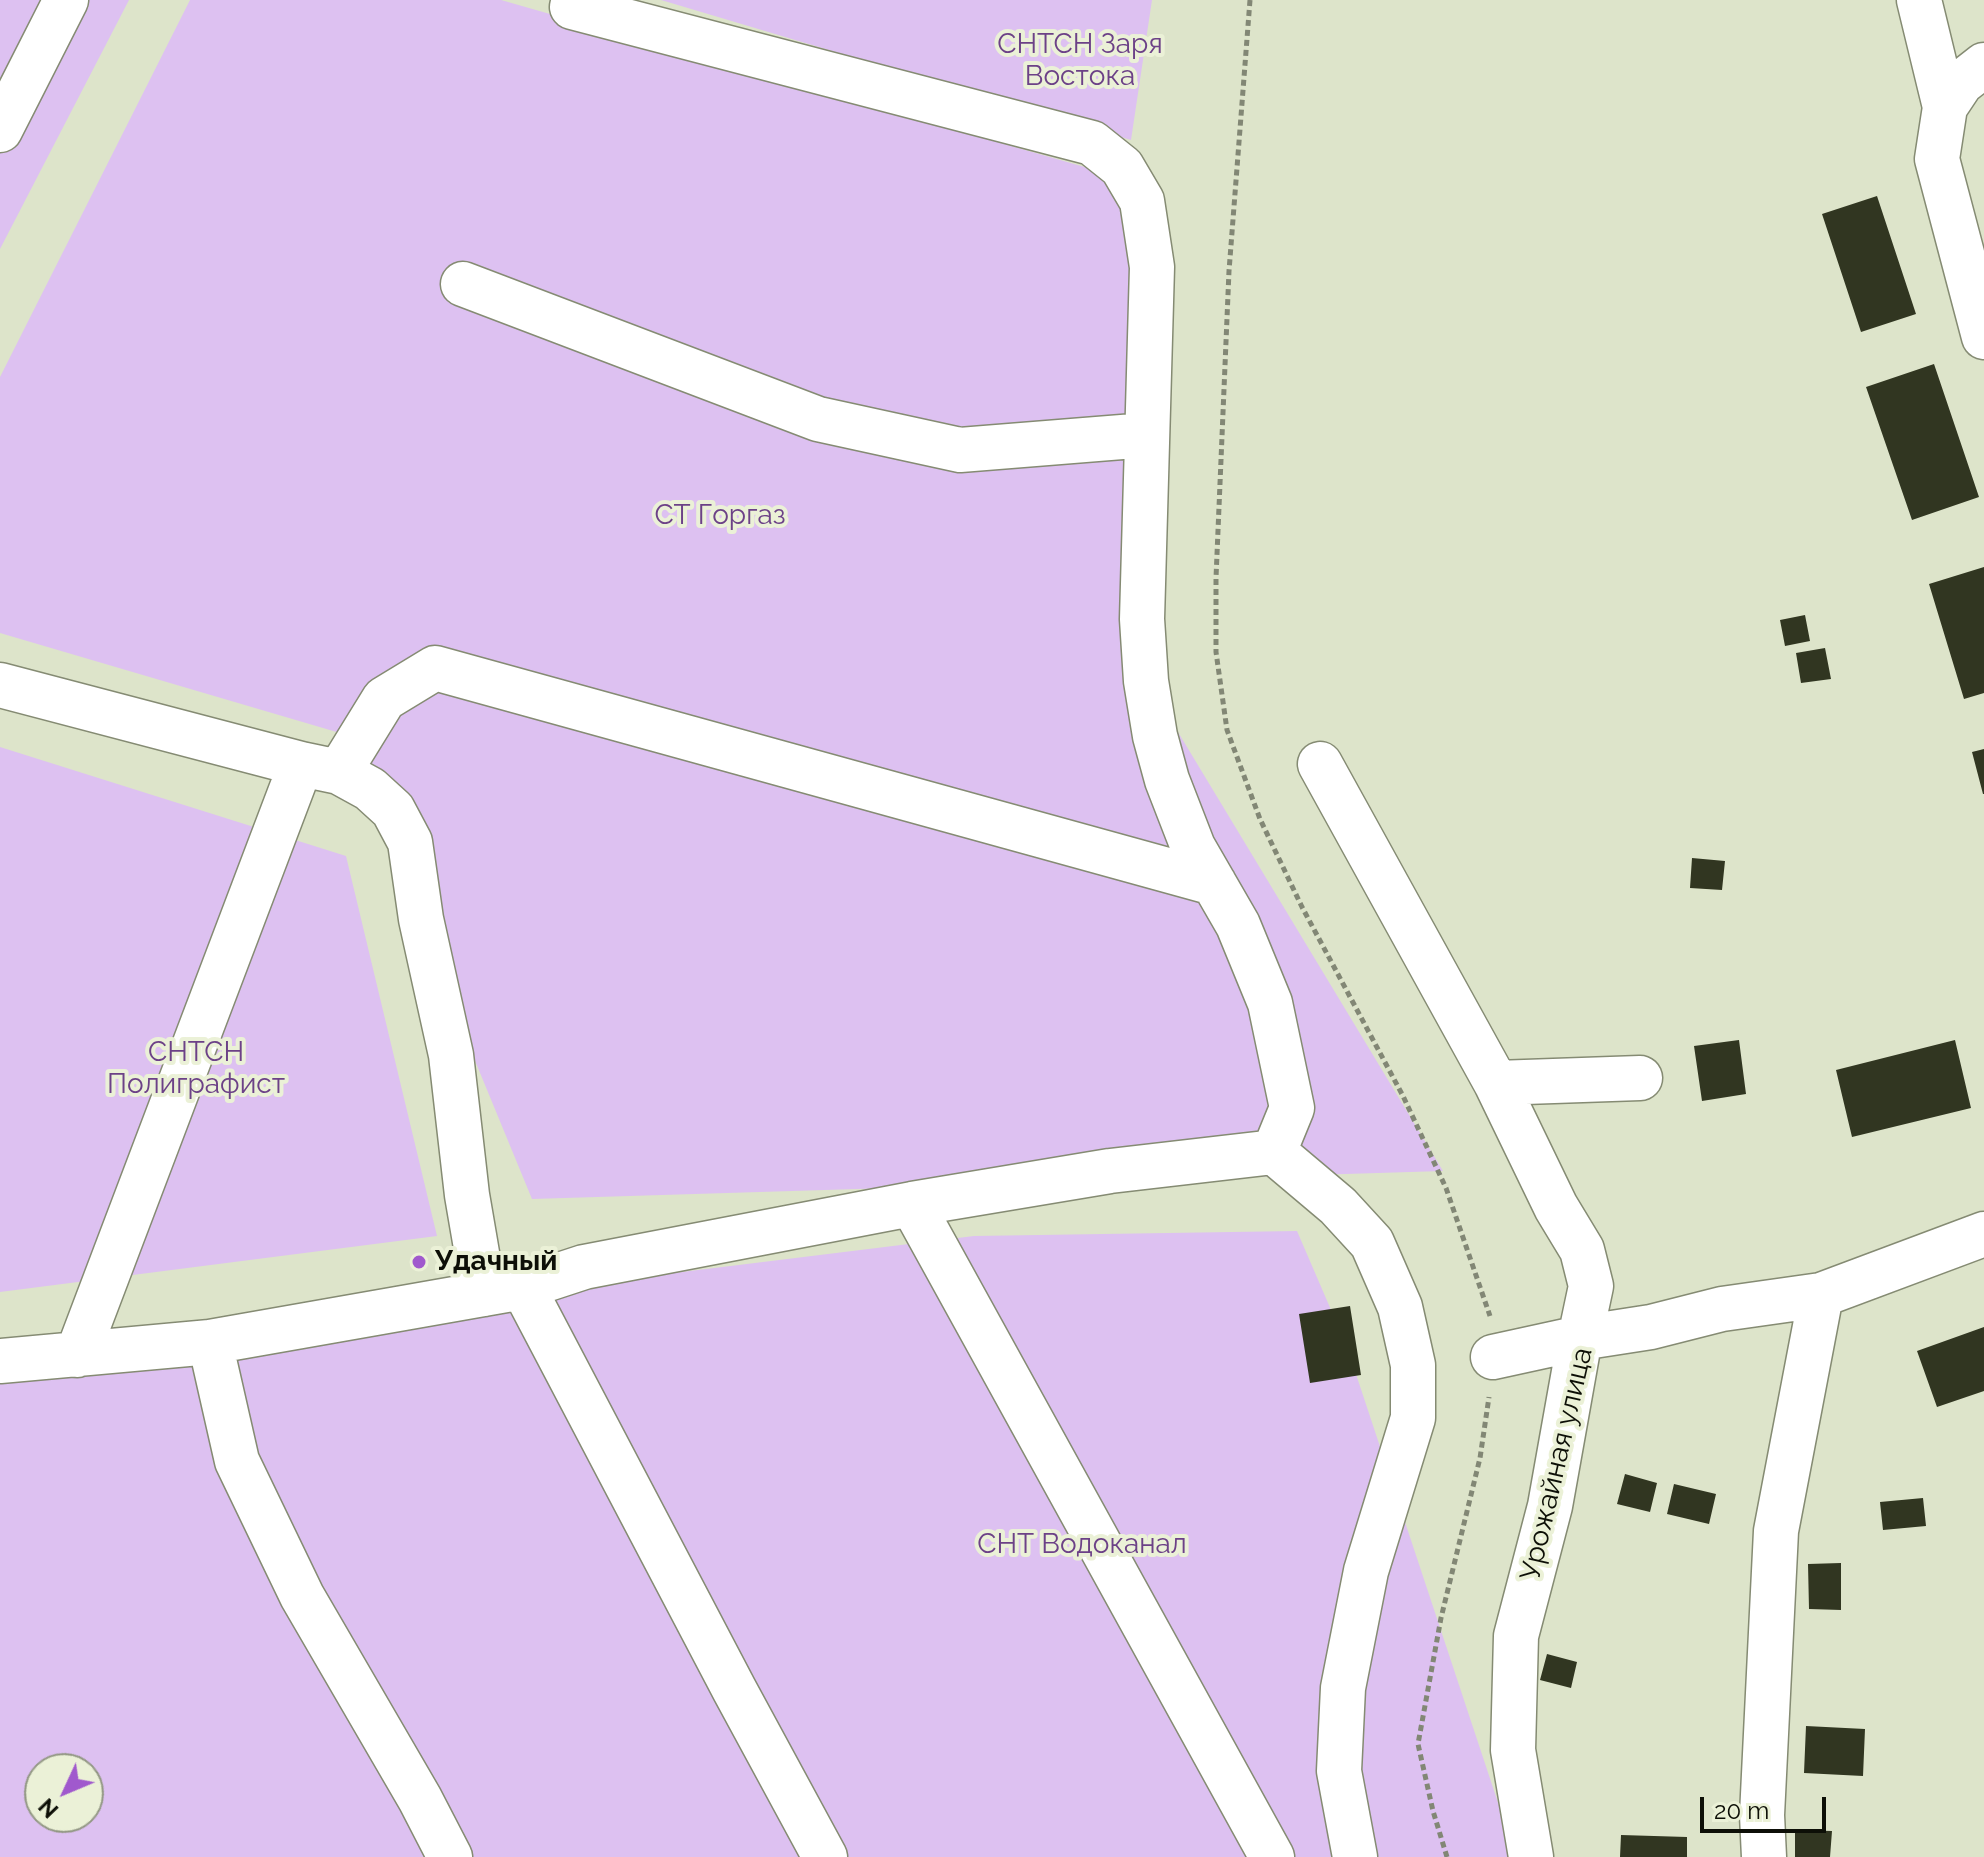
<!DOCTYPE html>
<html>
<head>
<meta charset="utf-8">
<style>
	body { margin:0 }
	#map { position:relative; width:1984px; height:1857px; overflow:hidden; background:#dde4ca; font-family:Raleway,sans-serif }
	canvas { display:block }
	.north { position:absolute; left:24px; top:1753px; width:80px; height:80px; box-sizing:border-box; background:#ebf1d7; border:2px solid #929784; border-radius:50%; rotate:226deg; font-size:22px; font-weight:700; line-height:32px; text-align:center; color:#0d0f07 }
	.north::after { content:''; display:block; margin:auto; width:28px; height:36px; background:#a059cd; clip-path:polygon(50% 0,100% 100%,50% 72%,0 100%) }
	.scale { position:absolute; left:1700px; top:1797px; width:126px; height:36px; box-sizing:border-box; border:4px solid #0d0f07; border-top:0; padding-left:10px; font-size:24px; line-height:28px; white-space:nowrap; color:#0d0f07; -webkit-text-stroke:6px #ebf1d7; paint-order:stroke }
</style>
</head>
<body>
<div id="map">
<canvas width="1984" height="1857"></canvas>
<div class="north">N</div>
<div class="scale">20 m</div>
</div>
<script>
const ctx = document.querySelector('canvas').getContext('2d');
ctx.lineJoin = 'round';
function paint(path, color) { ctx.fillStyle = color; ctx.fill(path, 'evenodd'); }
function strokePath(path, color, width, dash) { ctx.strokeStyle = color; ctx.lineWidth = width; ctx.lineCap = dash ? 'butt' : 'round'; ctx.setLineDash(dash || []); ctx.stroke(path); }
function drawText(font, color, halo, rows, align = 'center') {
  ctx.font = font + ' Raleway,sans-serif'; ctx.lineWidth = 8; ctx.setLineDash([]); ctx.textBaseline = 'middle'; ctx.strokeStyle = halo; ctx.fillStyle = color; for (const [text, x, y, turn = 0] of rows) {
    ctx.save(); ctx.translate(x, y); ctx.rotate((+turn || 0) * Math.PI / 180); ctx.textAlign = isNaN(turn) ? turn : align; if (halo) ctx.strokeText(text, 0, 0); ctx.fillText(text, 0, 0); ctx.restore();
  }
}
paint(new Path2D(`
	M0 0H129L0 249Z
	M190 0H501L1158 188 1155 694 1443 1171 532 1199 340 733 0 633V377Z
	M661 0H1152L1131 140Z
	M0 747 346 856 437 1236 0 1292Z
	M1297 1231 1347 1347 1516 1857H0V1356L974 1236ZM40 1769H88V1817H40Z`), '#ddc1f1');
paint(new Path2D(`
	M1877 196 1916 314 1861 332 1822 214Z
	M1934 364 1979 497 1912 520 1866 387Z
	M1984 567V693L1964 699 1929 584Z
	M1805 615 1810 641 1785 646 1780 620Z
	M1825 648 1831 679 1801 683 1796 653Z
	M1984 749V794H1983L1972 752Z
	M1692 858 1725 861 1722 890 1690 888Z
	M1739 1040 1746 1094 1702 1101 1694 1046Z
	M1955 1040 1971 1108 1852 1137 1836 1070Z
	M1350 1306 1361 1375 1310 1383 1299 1314Z
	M1984 1327V1391L1937 1407 1917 1351Z
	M1625 1474 1657 1483 1650 1512 1617 1504Z
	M1674 1484 1716 1494 1709 1524 1667 1514Z
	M1923 1498 1926 1526 1883 1530 1880 1502Z
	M1841 1563V1610L1809 1609 1808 1564Z
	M1547 1654 1577 1662 1571 1688 1540 1680Z
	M1806 1726 1865 1729 1863 1776 1804 1773Z
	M1795 1830 1832 1831 1830 1857H1795Z
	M1621 1835 1687 1837V1857H1620Z`), '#313621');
const minor = new Path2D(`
	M1919 0 1945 107 1937 159 1984 337
	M572 7 1092 143 1122 167 1142 201 1152 267 1142 619 1146 681 1155 736 1167 780 1193 847 1238 925 1270 1003 1292 1108 1274 1152
	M1945 107 1961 83 1984 65
	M0 130 66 0
	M463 284 818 419 960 450 1147 435
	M0 685 301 764 339 772 370 789 393 810 410 842 421 919 451 1055 467 1195 484 1294
	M1320 764 1496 1083
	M339 772 384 699 435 668 1214 883
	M912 1204 1272 1857
	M523 1287 734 1689 825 1857
	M210 1342 237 1461 302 1596 420 1799 450 1857
	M77 1355 301 764
	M1493 1357 1580 1338 1591 1286 1582 1250 1556 1207 1496 1083 1640 1078
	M0 1361 210 1342 523 1287 584 1267 912 1204 1110 1171 1274 1152 1338 1206 1372 1243 1400 1307 1413 1365V1418L1366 1571 1343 1688 1339 1771 1355 1857
	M1531 1857 1513 1750 1516 1636 1550 1506 1580 1338 1651 1327 1722 1309 1821 1295 1984 1234
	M1764 1857 1762 1815 1776 1531 1821 1295`);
strokePath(minor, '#858b73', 47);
strokePath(new Path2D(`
	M1250 0 1229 271 1216 578V652L1227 730 1260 819 1302 907 1403 1096 1446 1188 1490 1316
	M1447 1857 1433 1811 1418 1744 1441 1618 1480 1458 1489 1397`), '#828775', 5, [6, 4]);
strokePath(minor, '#fff', 44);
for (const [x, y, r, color] of [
	[419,1262,8,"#a059cd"]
]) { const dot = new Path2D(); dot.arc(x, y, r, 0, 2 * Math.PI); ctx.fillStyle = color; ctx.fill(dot); strokePath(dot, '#ebf1d7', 3); }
drawText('28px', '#6c4187', '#ebf1d7', [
	["СНТСН Заря",1080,45],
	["Востока",1080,77],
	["СТ Горгаз",720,516],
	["СНТСН",196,1053],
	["Полиграфист",196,1085],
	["СНТ Водоканал",1082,1545]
]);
drawText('bold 28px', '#0d0f07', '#ebf1d7', [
	["Удачный",435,1262]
], 'left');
drawText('28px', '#0d0f07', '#ebf1d7', [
	["Урожайная улица",1557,1464,-77]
]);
</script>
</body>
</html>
